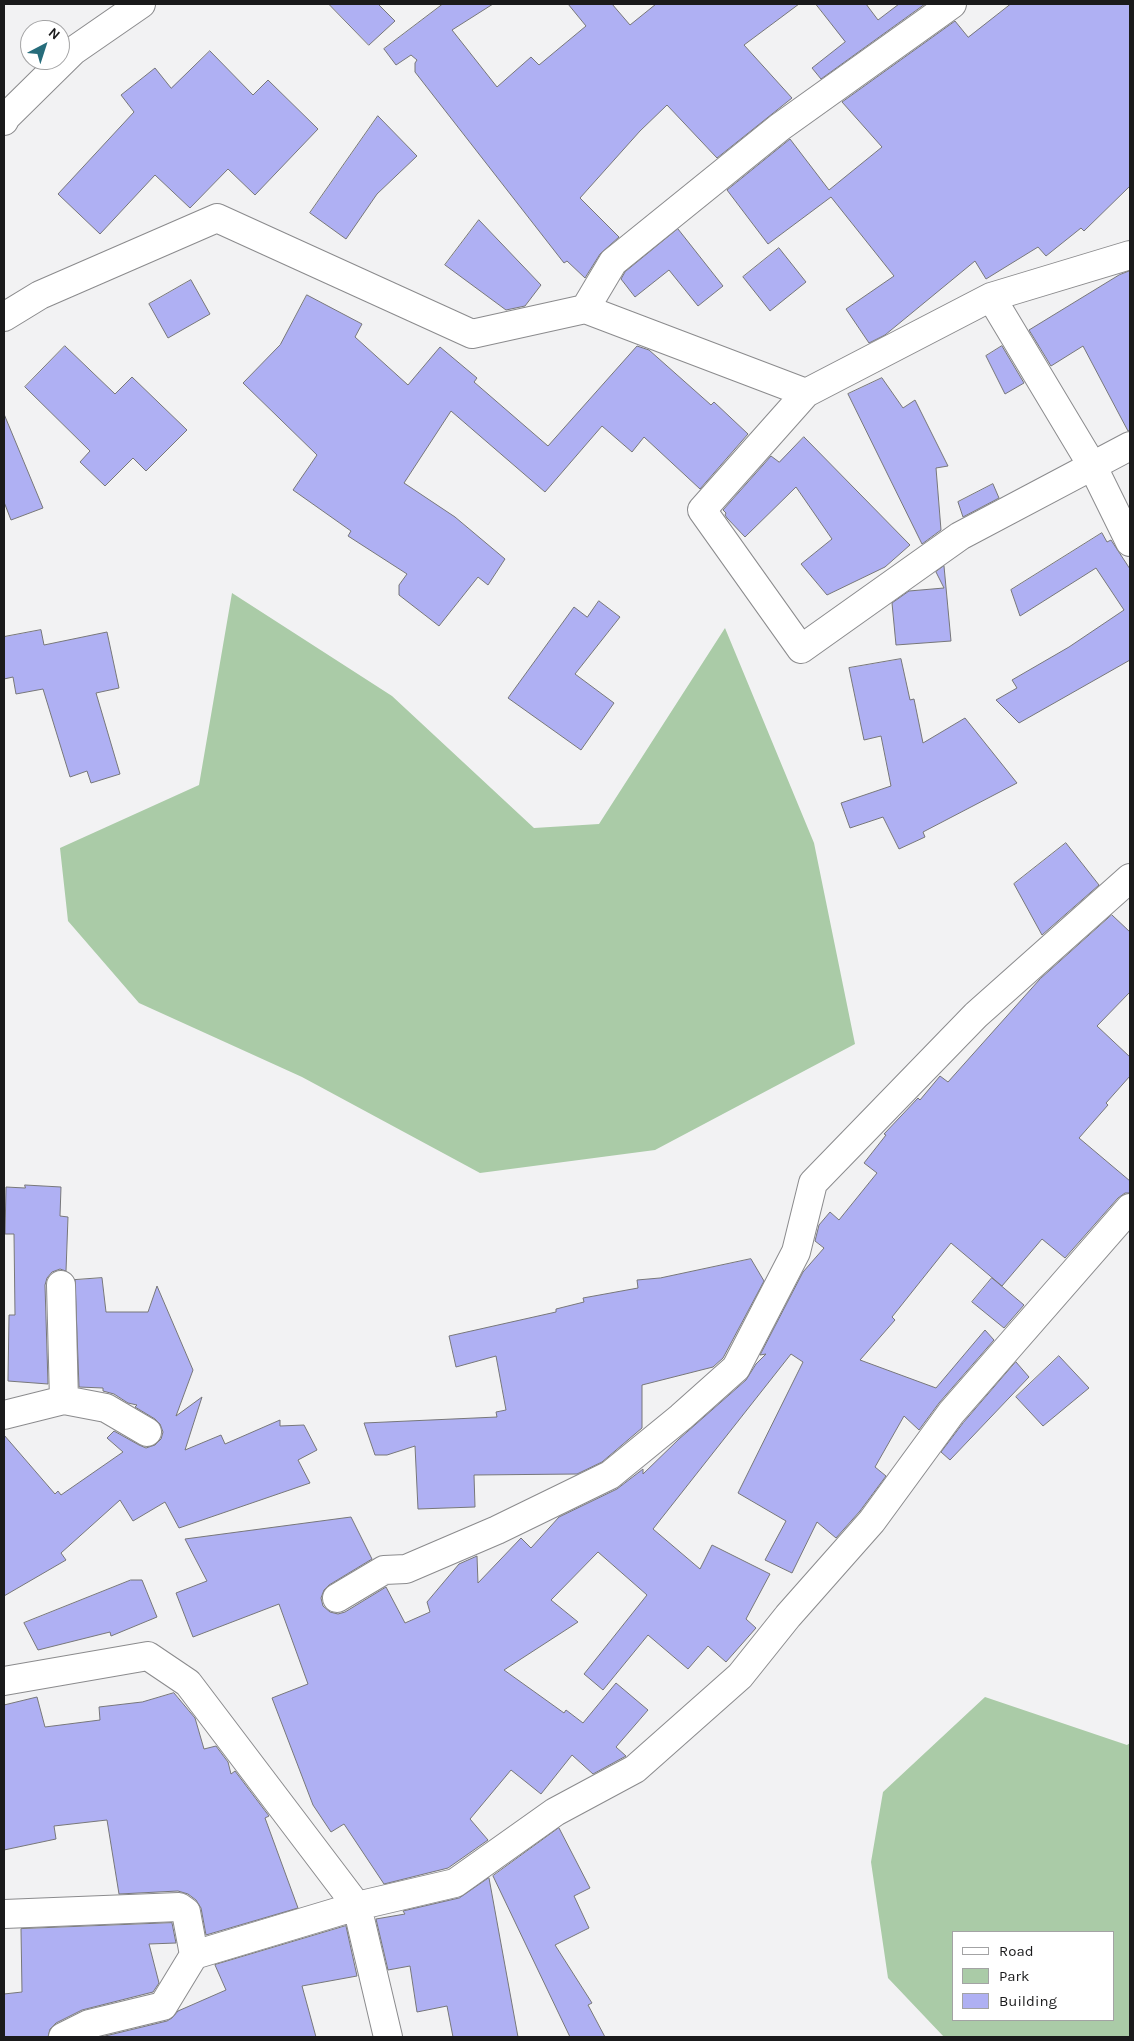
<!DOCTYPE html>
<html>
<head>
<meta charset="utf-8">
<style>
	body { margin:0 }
	#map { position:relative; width:1134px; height:2041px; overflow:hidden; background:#f2f2f3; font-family:Karla,sans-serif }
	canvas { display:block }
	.frame { position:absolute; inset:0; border:5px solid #1a1a1b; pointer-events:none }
	.legend { position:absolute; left:952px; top:1931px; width:162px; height:90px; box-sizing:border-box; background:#fff; border:1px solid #a3a3a4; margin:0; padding:6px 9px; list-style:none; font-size:15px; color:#1a1a1b }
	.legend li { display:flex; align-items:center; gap:10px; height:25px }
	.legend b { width:25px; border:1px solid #a3a3a4 }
	.north { position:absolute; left:20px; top:20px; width:50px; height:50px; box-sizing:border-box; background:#fff; border:1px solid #a3a3a4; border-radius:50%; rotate:40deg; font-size:14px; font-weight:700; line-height:20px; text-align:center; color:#1a1a1b }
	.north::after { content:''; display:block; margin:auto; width:18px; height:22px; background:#266c7b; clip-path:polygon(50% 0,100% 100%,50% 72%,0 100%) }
</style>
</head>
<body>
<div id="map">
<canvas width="1134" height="2041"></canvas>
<div class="frame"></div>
<ul class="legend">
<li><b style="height:6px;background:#fff"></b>Road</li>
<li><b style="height:14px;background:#aacba7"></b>Park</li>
<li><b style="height:14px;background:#afb0f3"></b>Building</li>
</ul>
<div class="north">N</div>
</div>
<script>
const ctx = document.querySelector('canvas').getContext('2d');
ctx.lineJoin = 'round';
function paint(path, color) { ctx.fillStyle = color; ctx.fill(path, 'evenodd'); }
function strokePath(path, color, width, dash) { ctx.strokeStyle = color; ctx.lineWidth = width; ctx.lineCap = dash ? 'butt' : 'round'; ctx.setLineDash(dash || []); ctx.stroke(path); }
paint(new Path2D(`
	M232 593 392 696 534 828 599 824 725 628 814 843 855 1044 655 1150 480 1173 302 1077 139 1003 68 921 60 848 199 785Z
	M985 1697 1127 1745 1130 1743V2037H944L888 1978 871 1862 883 1792ZM953 1932H1113V2020H953Z`), '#aacba7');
const building = new Path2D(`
	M329 4H378L395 21 369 45Z
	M443 4H493L452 30 497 87 531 57 539 65 586 26 568 4H612L630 25 656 4H799L744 45 792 98 717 158 667 105 640 131 580 198 619 237 600 254 585 278 567 261 564 263 415 72V63L417 60 411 55 396 65 384 49Z
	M816 4H866L878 20 899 4H925L821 79 812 68 845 42Z
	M1011 4H1130V186L1084 231 1081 228 1046 256 1038 247 986 279 975 261 885 335 869 343 846 309 894 276 831 197 768 244 727 190 790 139 829 190 882 147 842 102 955 21 968 37Z
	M210 51 253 95 268 80 318 129 255 195 228 169 190 208 155 175 100 234 58 194 134 112 121 95 155 68 171 88Z
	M378 116 417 156 377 194 346 239 310 213Z
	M479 220 541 285 525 306 506 310 445 265Z
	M678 229 723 286 698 306 669 270 635 297 621 279 625 272Z
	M779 248 806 282 770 311 743 277Z
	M1130 271V430L1128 431 1083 346 1051 366 1029 330 1119 275Z
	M191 280 210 314 168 338 149 304Z
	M307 295 362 324 355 337 408 385 440 347 477 378 474 382 548 446 637 346 649 350 711 405 714 402 748 434 700 489 644 437 632 452 602 426 545 492 451 411 404 483 455 517 505 559 488 585 478 577 439 626 399 595V585L407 574 348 536 351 531 293 490 317 455 243 383 280 345Z
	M65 346 115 394 132 377 187 430 146 471 133 458 105 486 80 462 90 451 25 387Z
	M1002 346 1024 383 1005 394 986 356Z
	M882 378 903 408 915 400 948 466 936 468 941 530 922 544 848 394Z
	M4 414 43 508 11 520 4 502Z
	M804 437 910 545 885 567 827 595 801 564 832 539 796 487 745 537 727 518 725 515 726 513 723 510 771 456 779 462Z
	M993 484 999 498 963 517 958 502Z
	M1102 533 1107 542 1111 540 1130 569V660L1019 723 996 700 1017 688 1012 680 1069 647 1124 610 1096 568 1020 616 1011 590Z
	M944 566 951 641 896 645 892 603 909 591 944 588 936 572Z
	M599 601 620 617 575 674 614 703 581 750 508 698 574 607 587 617Z
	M41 630 44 645 107 632 119 688 96 693 120 774 91 783 87 771 70 777 43 689 16 694 13 677 4 679V637Z
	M901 659 910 700 914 699 923 743 965 718 1017 783 923 832 925 837 899 849 883 817 850 828 841 803 891 786 881 736 864 740 849 668Z
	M1066 843 1099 885 1042 935 1014 884Z
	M1112 915 1130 932V992L1097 1026 1130 1057V1076L1106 1103 1108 1105 1079 1138 1130 1181V1193H1125L1118 1198 1065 1258 1042 1239 1002 1286 951 1243 892 1317 895 1320 860 1360 936 1388 985 1330 994 1340 939 1403 919 1430 904 1416 875 1467 886 1476 860 1511 836 1538 817 1522 792 1573 765 1560 786 1521 738 1493 803 1362 791 1354 653 1529 700 1569 712 1545 770 1574 746 1619 756 1628 726 1662 708 1646 688 1669 648 1635 603 1690 584 1674 647 1595 598 1552 551 1600 578 1622 504 1670 564 1713 566 1710 583 1723 616 1683 648 1710 616 1747 626 1756 593 1774 572 1755 541 1794 511 1770 470 1819 488 1840 448 1868 384 1884 344 1824 331 1832 313 1805 272 1698 308 1684 279 1604 193 1637 176 1593 207 1581 185 1539 351 1517 372 1559 329 1585 324 1590 321 1598 323 1606 330 1612 338 1614 345 1612 386 1587 405 1623 430 1612 427 1602 459 1564 477 1556 478 1583 521 1538 531 1548 559 1517 617 1489 643 1469V1474L679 1439 746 1380 756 1364 766 1354 760 1355 803 1272 824 1248 815 1241 819 1225 830 1212 839 1220 877 1173 864 1163 886 1135 884 1134 918 1098 920 1100 940 1076 948 1082 1040 979Z
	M25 1185 61 1187 60 1216 68 1217 66 1271 60 1269 52 1272 47 1278 45 1285 48 1384 8 1381 9 1315H15L14 1234H5L6 1187 25 1188Z
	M751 1259 764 1281 723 1358 713 1367 642 1385V1428L602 1462 577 1474 474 1475 475 1507 418 1509 415 1446 387 1455H375L364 1423 497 1417 496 1412 506 1410 496 1356 456 1367 449 1336 556 1312V1309L584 1302 583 1298 638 1288 637 1280 660 1278Z
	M102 1278 106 1312H148L157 1286 193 1370 176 1416 202 1397 185 1450 221 1435 225 1444 280 1420V1426L304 1425 317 1450 298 1460 310 1483 179 1528 165 1502 133 1521 120 1500 61 1553 66 1560 4 1596V1435L55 1494 58 1491 61 1495 123 1452 107 1438 114 1431 139 1445 146 1448 155 1445 161 1439 163 1432 160 1424 155 1419 135 1407 137 1405 128 1403 114 1394 103 1391V1388L79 1387 75 1280Z
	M992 1278 1024 1305 1004 1328 972 1302Z
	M1059 1356 1089 1388 1043 1426 1016 1397Z
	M1016 1362 1029 1377 950 1460 941 1452 963 1423Z
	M131 1580H142L157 1617 111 1636 110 1632 38 1650 24 1623Z
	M174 1693 195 1718 204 1749 216 1746 228 1762 231 1774 235 1771 269 1816 265 1818 298 1908 206 1935 201 1908 196 1900 188 1894 178 1891 119 1894 107 1820 54 1826 56 1839 4 1850V1705L37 1697 45 1727 100 1720 99 1707 142 1702Z
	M559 1828 590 1888 574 1896 589 1928 555 1945 592 2003 588 2005 605 2037H570L493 1876Z
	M489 1878 518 2037H453L447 2006 417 2012 410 1966 388 1970 376 1919 405 1914 403 1911 459 1898Z
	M172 1923 176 1943 149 1944 159 1983 153 1992 82 2010 56 2023 50 2029 48 2037H4V1994L22 1992 21 1929Z
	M346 1926 357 1976 302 1986 316 2037H101L167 2021 172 2018 178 2011 226 1990 215 1965Z`);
paint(building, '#afb0f3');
strokePath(building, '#777779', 1);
const minor = new Path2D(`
	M991 297 1093 467 1130 542
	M585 309 613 262 780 127 952 4
	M4 317 40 295 217 218 472 334 585 309 806 393 991 297 1130 255
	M806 393 702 510 801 649 960 536 1130 446
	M61 1285 64 1400
	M4 1415 64 1400 106 1408 147 1432
	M337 1598 384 1570 406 1569 497 1530 610 1475 681 1417 736 1368 796 1252 813 1183 976 1015 1130 878
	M4 1681 148 1656 188 1683 357 1906 388 2037
	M4 1914 179 1907 186 1912 194 1955
	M63 2037 89 2024 163 2006 194 1955 357 1906 455 1883 555 1812 635 1769 740 1676 788 1616 872 1521 951 1413 1130 1208`);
const tertiary = new Path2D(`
	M4 121 6 117 73 51 141 4`);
strokePath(minor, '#8b8b8d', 30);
strokePath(tertiary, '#8b8b8d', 30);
strokePath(minor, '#fff', 28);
strokePath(tertiary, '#fff', 28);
</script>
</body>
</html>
